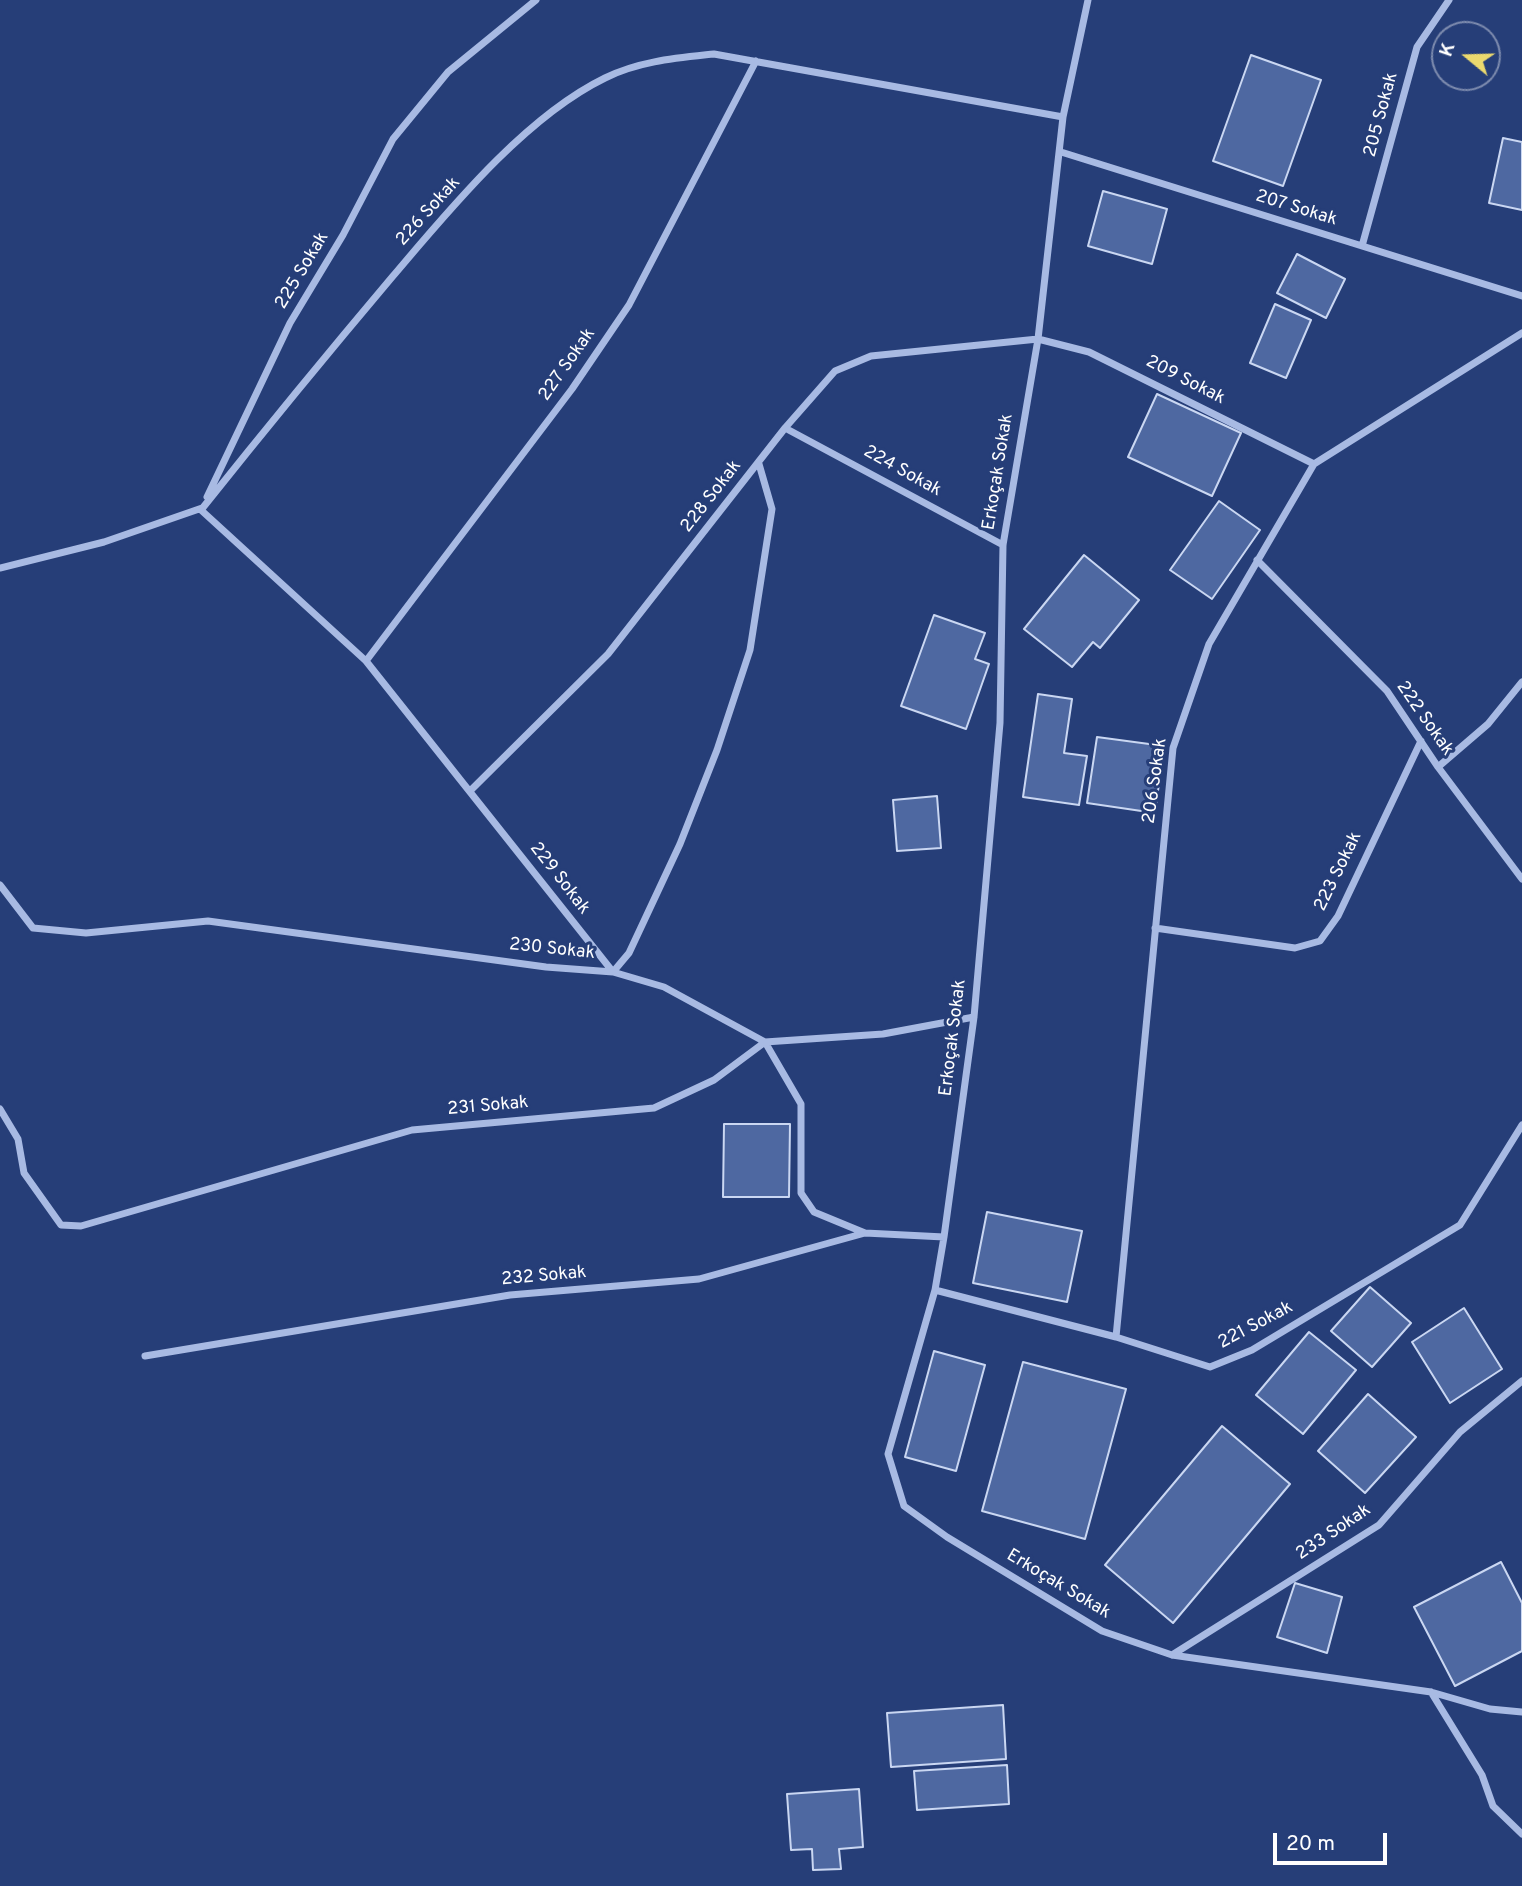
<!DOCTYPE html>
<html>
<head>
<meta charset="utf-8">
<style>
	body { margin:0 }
	#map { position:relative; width:1522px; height:1886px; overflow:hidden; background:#263e78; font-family:Overpass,sans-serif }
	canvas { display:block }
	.north { position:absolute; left:1431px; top:21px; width:70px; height:70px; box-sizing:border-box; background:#263e78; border:2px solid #7d8bae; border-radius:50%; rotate:289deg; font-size:19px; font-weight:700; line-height:28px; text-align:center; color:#fff }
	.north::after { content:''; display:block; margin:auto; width:24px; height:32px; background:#ebd96e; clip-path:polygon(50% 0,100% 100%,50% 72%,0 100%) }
	.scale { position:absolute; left:1273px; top:1833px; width:114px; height:32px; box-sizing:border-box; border:4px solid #fff; border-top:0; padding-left:9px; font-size:21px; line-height:24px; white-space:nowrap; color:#fff; -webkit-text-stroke:5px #263e78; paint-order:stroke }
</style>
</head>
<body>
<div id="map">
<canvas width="1522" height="1886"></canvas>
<div class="north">K</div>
<div class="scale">20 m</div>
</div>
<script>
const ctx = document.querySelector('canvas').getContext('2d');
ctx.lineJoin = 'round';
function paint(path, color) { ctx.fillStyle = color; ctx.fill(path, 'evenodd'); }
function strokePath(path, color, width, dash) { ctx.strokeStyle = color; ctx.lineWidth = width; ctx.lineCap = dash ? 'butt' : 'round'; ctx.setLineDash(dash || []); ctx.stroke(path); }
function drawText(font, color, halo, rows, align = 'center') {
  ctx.font = font + ' Overpass,sans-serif'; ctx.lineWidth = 6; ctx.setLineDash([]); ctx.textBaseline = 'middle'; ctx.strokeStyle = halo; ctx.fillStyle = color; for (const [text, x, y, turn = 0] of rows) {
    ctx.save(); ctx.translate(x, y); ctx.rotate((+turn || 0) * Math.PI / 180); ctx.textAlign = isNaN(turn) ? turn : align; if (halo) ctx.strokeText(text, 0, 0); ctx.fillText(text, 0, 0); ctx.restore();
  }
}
const building = new Path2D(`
	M1251 55 1321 80 1283 186 1213 161Z
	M1503 138 1522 142V210L1489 203Z
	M1103 191 1167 209 1152 264 1088 246Z
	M1297 254 1345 279 1326 318 1277 293Z
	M1275 304 1311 320 1286 378 1250 363Z
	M1157 394 1241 433 1212 496 1128 457Z
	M1219 501 1260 530 1212 599 1170 570Z
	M1084 555 1139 600 1100 648 1093 642 1072 667 1024 629Z
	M934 615 985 633 975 659 989 664 966 729 901 706Z
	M1038 694 1072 699 1064 753 1087 756 1079 805 1023 797Z
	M1097 737 1164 746 1155 813 1087 803Z
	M937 796 941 848 897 851 893 800Z
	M724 1124H790L789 1197H723Z
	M987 1212 1082 1231 1067 1302 973 1283Z
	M1370 1287 1411 1323 1372 1367 1331 1331Z
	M1464 1308 1502 1369 1450 1403 1412 1342Z
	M1309 1332 1356 1370 1303 1434 1256 1395Z
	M934 1351 985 1365 956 1471 905 1457Z
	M1023 1362 1126 1389 1085 1539 982 1511Z
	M1368 1394 1416 1437 1365 1493 1318 1451Z
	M1222 1426 1290 1484 1173 1623 1105 1565Z
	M1501 1562 1522 1603V1651L1455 1686 1414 1607Z
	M1295 1583 1342 1597 1327 1653 1277 1637Z
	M1003 1705 1006 1759 891 1767 887 1713Z
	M1007 1765 1009 1804 917 1810 914 1771Z
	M859 1789 863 1847 839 1849 841 1869 813 1870 812 1849 791 1850 787 1794Z`);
paint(building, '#4e68a1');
strokePath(building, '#cad7f2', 2);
strokePath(new Path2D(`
	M1088 0 1063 117 1038 339 1003 545 1000 723 974 1017 944 1237 935 1290 888 1454 904 1506 947 1537 1102 1631 1172 1655 1431 1692 1490 1709 1522 1712
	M1061 152 1522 296
	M1362 246 1417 47 1449 0
	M785 428 1003 545
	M207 497 290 323 343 235 393 139 448 72 536 0
	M201 510C264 431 328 353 393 276 450 209 525 117 605 78 639 61 677 58 714 54L1063 117
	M201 510 366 661 613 972 664 987 765 1042 801 1104V1193L814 1212 865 1233
	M1257 560 1387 691 1438 767 1522 879
	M0 568 104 542 202 508
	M366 661 572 389 629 305 756 61
	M1438 767 1488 724 1522 682
	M470 791 608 654 785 428 835 371 871 356 1038 339 1089 352 1314 464
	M0 885 33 928 86 933 208 921 546 967 613 972 629 953 680 844 717 750 750 650 772 509 759 464
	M1155 928 1295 948 1320 941 1338 916 1421 741
	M0 1109 18 1139 24 1173 61 1225 81 1226 412 1130 654 1108 714 1080 765 1042 883 1034 974 1017
	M935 1290 1116 1337 1210 1367 1252 1350 1460 1225 1522 1125
	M1116 1337 1173 748 1209 644 1314 464 1522 333
	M145 1356 510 1295 699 1279 865 1233 944 1237
	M1172 1655 1379 1525 1460 1432 1522 1381
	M1431 1692 1482 1775 1493 1806 1522 1834`), '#a8bae3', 7);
drawText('18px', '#fff', '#263e78', [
	["205 Sokak",1382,115,-75],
	["207 Sokak",1296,209,17],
	["226 Sokak",429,212,-48],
	["225 Sokak",303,271,-59],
	["227 Sokak",568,365,-55],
	["209 Sokak",1185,381,27],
	["224 Sokak",902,472,29],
	["Erkoçak Sokak",999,472,-81],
	["228 Sokak",712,497,-52],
	["222 Sokak",1424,719,55],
	["206 Sokak",1156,781,-82],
	["223 Sokak",1339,872,-64],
	["229 Sokak",559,879,52],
	["230 Sokak",552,950,6],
	["Erkoçak Sokak",954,1038,-83],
	["231 Sokak",488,1107,-5],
	["232 Sokak",544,1277,-5],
	["221 Sokak",1256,1326,-28],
	["233 Sokak",1334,1533,-34],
	["Erkoçak Sokak",1058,1585,31]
]);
</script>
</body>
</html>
